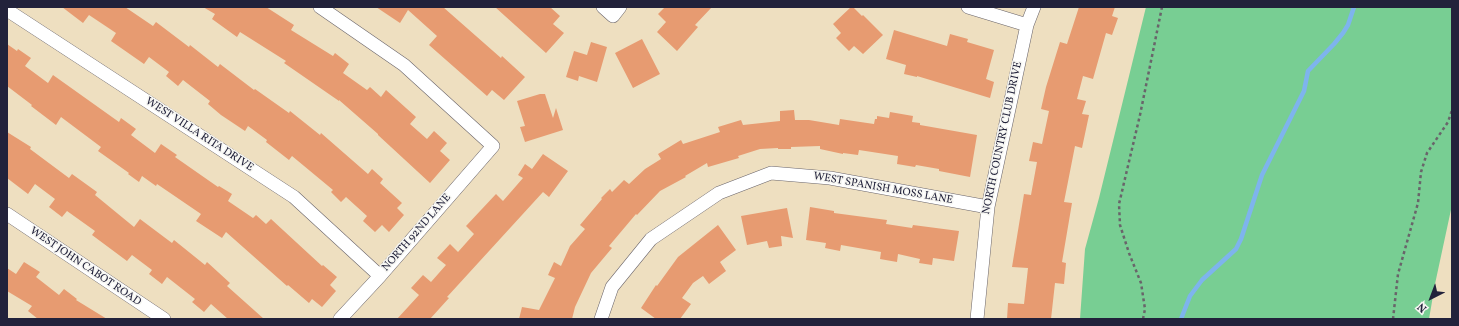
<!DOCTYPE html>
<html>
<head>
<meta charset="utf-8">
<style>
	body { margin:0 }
	#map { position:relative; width:1459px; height:326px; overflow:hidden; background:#eedfc0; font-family:Vollkorn,serif }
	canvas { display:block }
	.frame { position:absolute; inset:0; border:8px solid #22223b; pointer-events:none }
	.north { position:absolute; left:1411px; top:278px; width:40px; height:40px; -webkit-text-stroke:3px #f6f6f2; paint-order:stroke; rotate:222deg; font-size:11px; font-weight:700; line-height:16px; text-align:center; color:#22223b }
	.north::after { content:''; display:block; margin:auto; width:14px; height:18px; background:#22223b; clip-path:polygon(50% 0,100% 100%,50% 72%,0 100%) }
</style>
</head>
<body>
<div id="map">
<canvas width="1459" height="326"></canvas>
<div class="frame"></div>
<div class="north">N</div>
</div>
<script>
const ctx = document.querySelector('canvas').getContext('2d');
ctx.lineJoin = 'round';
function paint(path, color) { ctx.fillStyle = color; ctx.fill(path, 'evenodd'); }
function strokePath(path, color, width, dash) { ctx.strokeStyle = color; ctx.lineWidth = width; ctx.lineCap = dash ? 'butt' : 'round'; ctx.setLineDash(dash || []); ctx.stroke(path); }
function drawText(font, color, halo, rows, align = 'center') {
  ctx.font = font + ' Vollkorn,serif'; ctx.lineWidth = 3; ctx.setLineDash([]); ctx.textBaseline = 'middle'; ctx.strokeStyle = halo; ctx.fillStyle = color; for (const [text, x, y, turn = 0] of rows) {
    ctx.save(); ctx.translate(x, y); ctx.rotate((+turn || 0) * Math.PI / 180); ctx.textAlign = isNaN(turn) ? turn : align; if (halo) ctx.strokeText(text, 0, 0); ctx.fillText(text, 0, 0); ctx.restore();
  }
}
paint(new Path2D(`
	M1146 7H1452V205L1435 284 1429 319H1080L1085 249 1099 198Z`), '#78ce93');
strokePath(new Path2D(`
	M1181 319 1190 296 1202 280 1236 249 1241 239 1262 175 1304 91 1308 71 1334 44 1343 33 1348 25 1354 7`), '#7eb4ed', 4.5);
paint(new Path2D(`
	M62 7H125L153 26 156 22 189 47 190 45 218 67 220 64 254 90 255 89 289 113 290 111 320 135 321 133 368 174 372 169 383 179 380 183 402 203 397 208 404 215 389 232 382 225 375 232 363 221 367 216 346 197 341 202 331 192 333 190 292 156 289 160 266 142 267 140 248 126 245 131 221 115 208 104 210 101 183 80 178 86 166 76 169 72 149 57 144 64 111 41 116 33 89 15 83 23Z
	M203 7H266L294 25 291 30 333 56 335 53 349 64 343 73 367 90 370 87 381 97 386 90 416 117 410 124 427 139 434 131 447 143 440 151 450 160 430 183 378 135V134L339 100V101L284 63 286 61 240 32 237 37 212 19 215 14Z
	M376 7H443L501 58 502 56 525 77 504 100 492 90 487 96 429 45 437 36 408 10 400 23Z
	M495 7H550L560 16 553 24 564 33 546 53Z
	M665 7H712L695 25 698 27 677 51 657 32 666 22 658 14Z
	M851 7H853L862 16 863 15 883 35 863 54 854 46 849 51 836 38 841 33 833 24Z
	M1079 7H1115L1112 16 1118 18 1112 35 1106 33 1093 79 1083 76 1077 99 1086 101 1082 114 1089 115 1082 148 1075 146 1064 202 1072 203 1062 262 1066 263 1064 284 1055 283 1051 319H1007L1008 303 1024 304 1028 268 1012 267 1024 194 1031 195 1037 162 1029 161 1033 142 1042 144 1049 111 1041 109 1046 87 1060 42 1067 44Z
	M894 30 947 46 950 34 968 39 967 42 994 50 986 79 994 82 990 98 917 76V77L904 74 906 65 886 59Z
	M642 39 660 74 633 88 615 53Z
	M591 42 607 47 597 82 579 76 578 81 566 77 574 51 587 55Z
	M7 44 17 51 18 49 31 58 25 66 48 83 53 75 119 122 121 118 136 129 131 135 155 153 161 144 177 155 175 157 218 187 219 186 232 194 228 201 253 218 256 215 266 224 271 219 322 266 323 265 337 277 330 285 336 291 322 307 312 299 309 303 288 285 287 286 226 232 222 238 196 221 201 214 157 184 156 186 142 176 139 182 128 174 129 173 98 151 101 147 61 117 56 125 31 106 32 105 7 86Z
	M540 94H545L553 118 556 108 563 130 525 142 520 127 525 126 517 101Z
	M794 110 795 120H809L839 125 840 119 874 124 875 119H877V116L889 118 890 112 913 116 912 122 920 123V125L977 135 970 177 939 171V169L916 165 915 167 897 164 898 156 859 150 858 155 843 153V154L820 149V146L791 147V149H778V148L760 149 738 156 739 158 708 167 707 163 685 176 686 177 660 191 637 215 636 214 609 246 612 248 591 273 575 307 572 319H519L522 307 539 310 555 278 548 275 554 262 561 266 570 246 585 229 580 225 602 199 601 198 610 189 612 192 624 180 629 184 645 169 661 159 658 154 681 140 683 144 720 132 718 127 741 120 743 125 780 121V111Z
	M7 132 31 147 30 149 69 178 72 174 97 192 95 195 134 227 140 219 172 243 174 240 205 265 207 262 230 283 227 286 264 319H228L211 304 204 312 192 302 195 299 167 277 162 284 149 274 152 270 132 255 127 261 92 235 95 231 67 211 62 217 49 207 55 199 35 184 28 194 7 178Z
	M543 154 568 171 549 197 543 192 447 297 449 298 430 319H397L419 295 411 288 423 275 431 282 446 265 437 258 450 244 458 252 474 234 466 226 496 194 503 201 523 178 518 175 525 164 532 169Z
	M810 207 834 211V213L887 220 886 224 912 228 913 225 959 231 954 261 933 258 932 265 919 263 920 259 898 254 897 262 880 259 881 252 841 245 840 251 825 248 826 243 806 240Z
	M787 208 793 238 781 236 782 246 769 248 767 241 747 245 741 216Z
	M718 225 736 250 720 262 726 271 709 284 703 276 693 283 682 298 691 304 680 319H656L641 308 656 285 657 286 678 257Z
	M24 262 40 272 36 277 59 295 64 289 77 299 76 300 107 319H38L28 311 32 306 7 291V268L16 274Z`), '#e79b71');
const minor = new Path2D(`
	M320 7 404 65 493 146 380 276 340 319
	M603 7 613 16 620 7
	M968 7 1027 25
	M7 10 294 197 380 276
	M7 214 164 319
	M601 319 612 287 651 239 719 193 771 173 830 178 988 207
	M977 319 988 207 1027 25 1034 7`);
strokePath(minor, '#69646a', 14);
strokePath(new Path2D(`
	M1143 319 1145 309 1141 283 1129 253 1120 225 1119 204 1140 115 1162 7
	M1393 319 1398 274 1418 203 1421 172 1427 153 1448 122 1452 110`), '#69646a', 2.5, [3, 3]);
strokePath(minor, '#fff', 13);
drawText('11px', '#22223b', '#f6f6f2', [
	["WEST VILLA RITA DRIVE",199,135,33],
	["NORTH COUNTRY CLUB DRIVE",1003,138,-78],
	["WEST SPANISH MOSS LANE",883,189,10],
	["NORTH 92ND LANE",417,233,-49],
	["WEST JOHN CABOT ROAD",85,267,34]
]);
</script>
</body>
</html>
